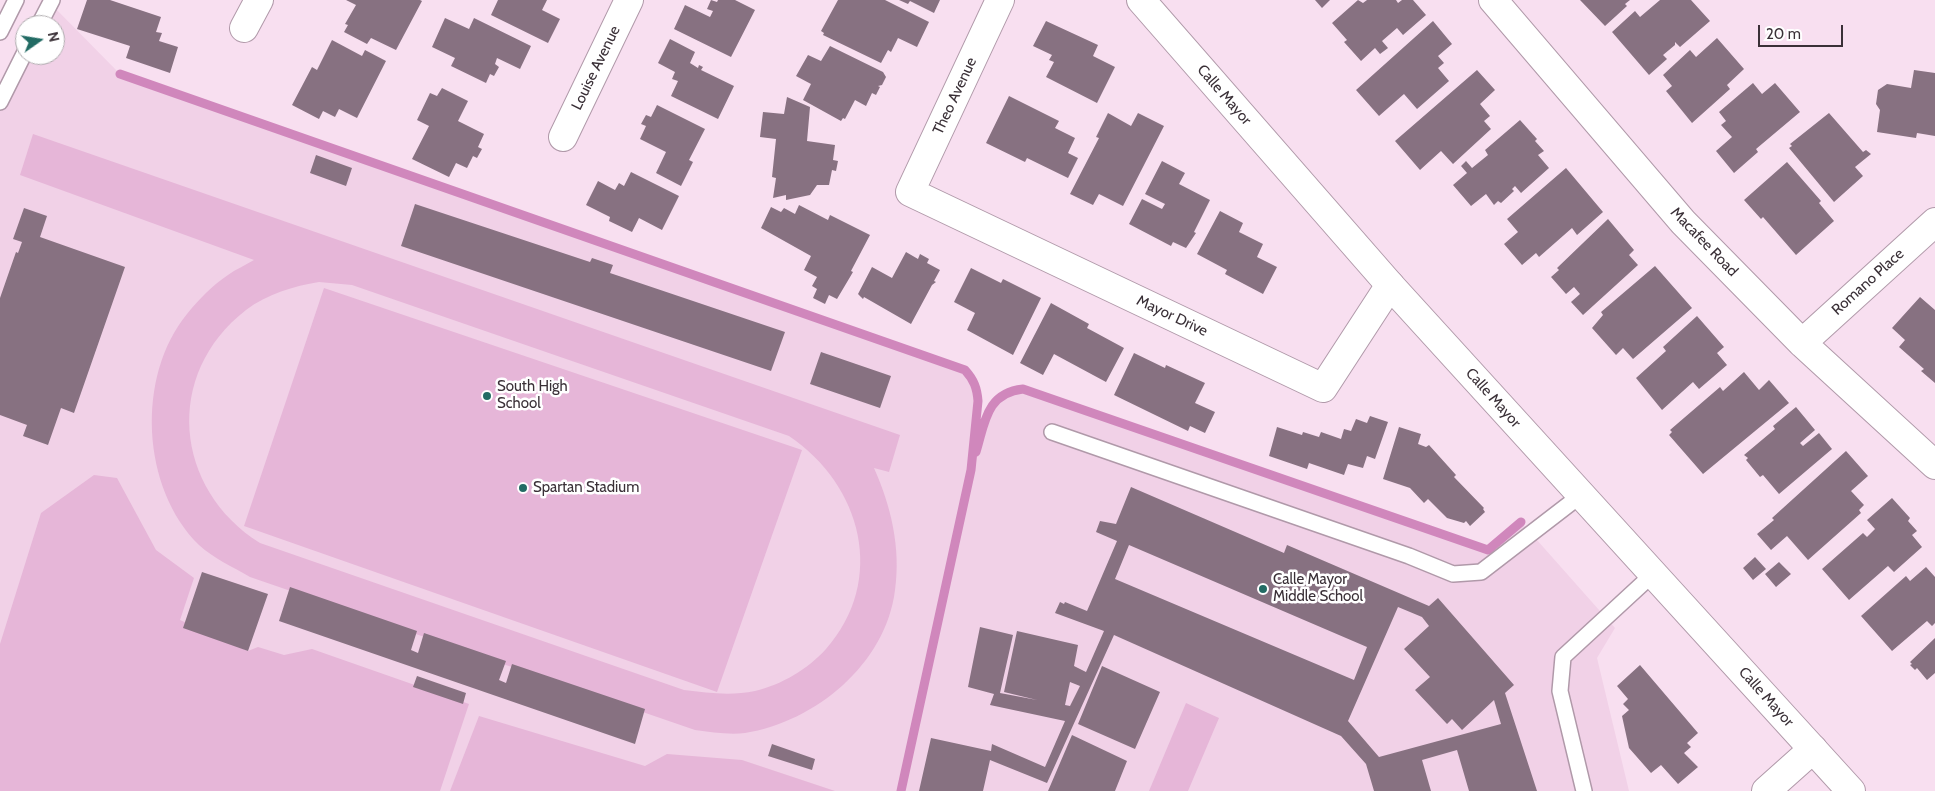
<!DOCTYPE html>
<html>
<head>
<meta charset="utf-8">
<style>
	body { margin:0 }
	#map { position:relative; width:1935px; height:791px; overflow:hidden; background:#f8dff0; font-family:Cabin,sans-serif }
	canvas { display:block }
	.north { position:absolute; left:15px; top:15px; width:50px; height:50px; box-sizing:border-box; background:#fff; border:1px solid #b0acaf; border-radius:50%; rotate:77deg; font-size:14px; font-weight:700; line-height:20px; text-align:center; color:#3a3037 }
	.north::after { content:''; display:block; margin:auto; width:18px; height:22px; background:#226b64; clip-path:polygon(50% 0,100% 100%,50% 72%,0 100%) }
	.scale { position:absolute; left:1758px; top:25px; width:85px; height:22px; box-sizing:border-box; border:2px solid #3a3037; border-top:0; padding-left:6px; font-size:15px; line-height:18px; white-space:nowrap; color:#3a3037; -webkit-text-stroke:4px #fff; paint-order:stroke }
</style>
</head>
<body>
<div id="map">
<canvas width="1935" height="791"></canvas>
<div class="north">N</div>
<div class="scale">20 m</div>
</div>
<script>
const ctx = document.querySelector('canvas').getContext('2d');
ctx.lineJoin = 'round';
function paint(path, color) { ctx.fillStyle = color; ctx.fill(path, 'evenodd'); }
function strokePath(path, color, width, dash) { ctx.strokeStyle = color; ctx.lineWidth = width; ctx.lineCap = dash ? 'butt' : 'round'; ctx.setLineDash(dash || []); ctx.stroke(path); }
function drawText(font, color, halo, rows, align = 'center') {
  ctx.font = font + ' Cabin,sans-serif'; ctx.lineWidth = 5; ctx.setLineDash([]); ctx.textBaseline = 'middle'; ctx.strokeStyle = halo; ctx.fillStyle = color; for (const [text, x, y, turn = 0] of rows) {
    ctx.save(); ctx.translate(x, y); ctx.rotate((+turn || 0) * Math.PI / 180); ctx.textAlign = isNaN(turn) ? turn : align; if (halo) ctx.strokeText(text, 0, 0); ctx.fillText(text, 0, 0); ctx.restore();
  }
}
paint(new Path2D(`
	M50 3 120 74 965 370 973 379 976 413 971 467 988 413 993 403 1001 395 1012 390 1023 389 1487 550 1521 522 1615 628 1597 658 1629 791H0V86L25 55H55V25H39Z`), '#f1d1e7');
paint(new Path2D(`
	M33 134 900 435 889 472 874 468C891 506 901 548 895 590 886 664 815 722 745 733 729 735 711 732 695 730L250 577C233 567 213 558 199 545 141 488 136 376 187 314 198 300 213 285 228 275 236 269 246 265 254 260L20 175ZM319 282 352 285 789 436C862 485 887 580 826 649 808 669 781 685 755 691 731 696 708 693 684 690L260 543C174 489 163 374 246 310 267 294 294 286 319 282Z
	M324 288 802 450 717 692 244 526Z
	M94 475 117 478 156 550 194 578 180 620 248 651 258 647 284 655 312 649 469 704 440 791H0V644L41 513Z
	M1186 703 1219 718 1188 791H1149Z
	M479 716 645 766 667 754 742 760 835 791H450Z`), '#e6b6d8');
strokePath(new Path2D(`
	M120 74 965 370C974 380 977 388 978 401L971 470 901 791
	M976 452C985 423 986 393 1023 389L1488 550 1521 522`), '#d087bc', 9);
paint(new Path2D(`
	M87 0H110L161 17 156 32 162 33 159 41 178 47 170 73 126 58 130 46 77 29Z
	M346 0H420L422 1 396 50 371 38 367 44 344 32 348 25 345 24 356 5Z
	M498 0H547L542 10 560 19 548 43 491 15Z
	M711 0 717 2 718 0H735L755 10 731 57 674 29 685 5 710 17 713 11 707 9Z
	M838 0H885L929 22 917 47 898 38 891 52 888 50 881 63 823 35 824 33 821 31Z
	M899 0H940L934 13 910 1 908 4Z
	M1315 0H1330L1322 8Z
	M1358 0 1363 3 1367 0H1396L1398 3 1402 0H1413L1426 15 1403 35 1397 28 1382 41 1388 48 1380 54 1375 48 1361 61 1344 42 1347 40 1332 23Z
	M1580 0H1630L1625 4 1627 6 1605 26Z
	M1660 0H1691L1710 21 1680 47 1675 42V45L1663 55 1667 59 1649 75 1612 32 1635 11 1640 17Z
	M445 18 469 29 474 18 531 46 520 69 497 58 495 64 499 67 494 76 490 74 486 83 451 66 455 58 432 47Z
	M1046 21 1098 45 1093 56 1115 67 1097 103 1046 77 1054 62 1049 60 1052 55 1033 46Z
	M1433 21 1452 44 1438 56 1444 63 1438 68 1449 81 1417 109 1404 94 1379 116 1356 90Z
	M1717 38 1744 69 1727 85 1730 89 1692 123 1666 91 1672 86 1663 75 1690 50 1696 57Z
	M670 39 695 52 690 63 698 68 699 65 703 67 701 70 734 86 718 119 671 96 678 81 672 79 675 72 658 63Z
	M332 40 362 56 365 50 386 61 357 118 339 109 335 117 323 111 319 119 292 105 312 67 317 70Z
	M830 46 883 72 886 77 882 85 878 86 880 87 876 95 872 93 866 106 855 100 845 119 843 118 841 121 803 100 811 84 796 76 808 55 821 61Z
	M1477 70 1495 90 1480 104 1490 116 1484 121 1491 129 1453 164 1441 151 1420 170 1395 141Z
	M1914 70 1935 73V136L1917 133 1916 138 1877 132 1880 110 1876 104 1878 90 1887 84 1911 88Z
	M1753 83 1762 94 1775 83 1800 112 1756 149 1758 152 1734 173 1716 151 1732 137 1721 125 1726 121 1719 112Z
	M442 88 468 101 458 121 484 134 478 147 482 149 477 158 473 156 467 168 456 163 449 177 412 159 429 126 417 120 430 93 437 96Z
	M1009 96 1059 121 1055 128 1075 138 1068 153 1078 158 1068 178 1027 158 1025 162 986 143Z
	M787 97 810 107 807 141 835 145 833 160 838 161 836 171 832 170 829 185H817L810 195 786 200V195L773 198 776 178 772 177 776 139 760 137 763 112 784 114Z
	M657 105 705 129 689 160 693 162 681 186 656 173 666 152 640 139 646 126 641 124 646 115 651 117Z
	M1108 113 1131 126 1138 113 1164 126 1123 206 1099 194 1093 205 1070 194 1099 138 1096 137Z
	M1829 113 1863 152 1866 150 1871 154 1855 167 1863 176 1834 202 1789 148 1792 146 1790 144Z
	M1520 120 1537 139 1535 141 1544 151 1538 155 1549 168 1521 193 1515 186 1512 189 1514 191 1501 203 1498 201 1494 205 1486 194 1471 206 1453 185 1467 173 1461 166 1466 161 1472 168 1488 155 1485 150Z
	M316 155 352 168 346 186 310 173Z
	M1162 161 1185 173 1179 184 1210 200 1194 232 1196 233 1186 248 1173 242 1171 246 1129 224 1142 199 1162 209 1165 204 1145 194Z
	M1787 162 1821 201 1819 203 1834 221 1796 255 1763 217 1761 219 1744 200Z
	M1566 168 1603 212 1577 235 1572 228 1539 257 1536 253 1522 265 1504 244 1518 232 1507 219Z
	M631 172 679 196 662 230 639 218 632 232 609 221 610 217 586 205 598 181 615 190 619 183 624 186Z
	M415 204 590 262 592 258 613 265 610 273 785 332 771 371 401 246Z
	M799 205 828 220 830 215 870 235 851 271 853 272 837 299 829 295 825 304 813 298 817 289 812 286 817 277 804 270 811 256 761 228 771 207 781 212 784 208 795 214Z
	M24 208 47 216 40 237 125 267 74 413 61 408 48 445 23 436 27 425 0 415V298L16 252 18 253 22 242 13 239Z
	M1220 211 1243 223 1239 232 1263 244 1257 257 1277 267 1263 294 1225 274 1227 270 1197 254Z
	M1608 219 1634 250 1629 255 1638 265 1583 315 1571 302 1580 294 1574 287 1566 294 1551 277 1559 270 1557 268Z
	M906 252 918 259 920 254 929 259 927 263 940 270 934 281 936 282 932 285 911 324 864 297 863 299 858 294 872 267 892 278Z
	M1655 266 1692 308 1633 359 1623 348 1616 355 1592 328 1603 315 1601 312Z
	M971 268 1001 283 1003 279 1041 298 1013 355 967 330 975 313 954 302Z
	M1920 297 1935 310V383L1921 371 1924 369 1899 347 1905 340 1892 328Z
	M1051 303 1089 324 1087 328 1124 348 1106 382 1054 354 1043 375 1020 363Z
	M1697 316 1724 347 1717 353 1727 365 1699 389 1693 382 1662 410 1636 378 1666 351 1663 347Z
	M821 352 891 376 880 408 810 384Z
	M1134 353 1165 368 1166 365 1205 383 1195 403 1215 412 1205 433 1190 426 1188 431 1114 395Z
	M1744 372 1759 390 1769 380 1789 403 1703 474 1669 435 1672 432 1670 430 1720 387 1723 391Z
	M1796 407 1815 430 1800 443 1803 446 1819 433 1832 449 1779 494 1763 475 1760 477 1746 460 1748 458 1744 455 1775 429 1773 426Z
	M1370 416 1388 422 1375 459 1367 456 1363 468 1348 464 1344 475 1309 463 1307 469 1269 456 1277 427 1302 435 1303 432 1319 437 1321 432 1341 439 1344 429 1351 431 1356 419 1367 423Z
	M1399 427 1421 434 1418 444 1426 447 1429 445 1456 475 1454 477 1484 508 1483 509 1485 512 1470 526 1466 521 1464 523 1447 518 1428 499 1424 503 1410 488 1383 479Z
	M1846 451 1868 476 1851 491 1864 505 1859 510 1861 513 1808 560 1787 536 1771 550 1757 534 1774 520 1772 518Z
	M1131 487 1284 553 1287 545 1429 606 1438 598 1514 685 1505 693 1537 791H1469L1457 750 1422 760 1431 791H1374L1366 764 1341 736 1114 635 1047 783 990 760 983 791H919L931 738 991 751 992 744 1045 767 1065 721 990 705 994 694 968 687 980 627 1013 635 1000 693 1037 700 1004 692 1017 631 1078 645 1074 666 1086 672 1104 631 1055 613 1060 602 1064 604 1065 602 1087 611 1117 541 1096 532 1100 521 1116 524ZM1129 545 1367 647 1354 680 1115 579ZM1398 607 1422 617 1429 626 1404 649 1430 677 1415 690 1447 724 1452 719 1462 730 1494 700 1501 724 1379 757 1348 721ZM1070 682 1080 686 1070 706 1065 705Z
	M1892 498 1910 518 1908 521 1917 531 1912 535 1922 547 1894 572 1888 566 1849 600 1822 569 1863 533 1867 537 1875 529 1867 520Z
	M1755 557 1766 569 1753 580 1743 568Z
	M1779 562 1791 574 1776 587 1765 574Z
	M1926 567 1935 577V623L1932 626 1927 621 1892 651 1861 616 1906 576 1910 581Z
	M202 572 268 594 248 651 183 628Z
	M290 587 417 631 411 650 418 653 424 633 506 661 499 680 506 683 512 664 645 709 635 744 279 621Z
	M1935 638V673L1927 680 1917 668 1915 670 1910 665 1912 664 1910 662Z
	M1640 665 1698 733 1687 743 1691 747 1684 753 1698 767 1678 784 1661 765 1651 773 1629 748 1622 716 1629 710 1623 704 1628 699 1617 686Z
	M1102 666 1160 692 1135 749 1078 724Z
	M417 676 466 693 463 704 413 687Z
	M1072 735 1127 761 1115 791H1048Z
	M772 744 815 759 812 770 768 756Z`), '#877181');
const service = new Path2D(`
	M39 25 52 0
	M0 32 16 0
	M0 102 25 52
	M1052 432 1409 556 1453 574 1481 572 1581 495
	M1584 791 1560 691 1563 657 1653 574`);
const minor = new Path2D(`
	M1000 0 910 192 1323 388 1390 285
	M1493 0 1683 222 1802 343 1935 465
	M244 28 259 0
	M563 137 629 0
	M1802 343 1935 222
	M1766 791 1813 749`);
const tertiary = new Path2D(`
	M1141 0 1390 285 1851 791`);
strokePath(service, '#b099a9', 18);
strokePath(minor, '#b099a9', 30);
strokePath(tertiary, '#b099a9', 30);
strokePath(service, '#fff', 15);
strokePath(minor, '#fff', 28);
strokePath(tertiary, '#fff', 28);
for (const [x, y, r, color] of [
	[487,396,5,"#226b64"],
	[523,488,5,"#226b64"],
	[1263,589,5,"#226b64"]
]) { const dot = new Path2D(); dot.arc(x, y, r, 0, 2 * Math.PI); ctx.fillStyle = color; ctx.fill(dot); strokePath(dot, '#fff', 2); }
drawText('15px', '#3a3037', '#fff', [
	["Louise Avenue",596,68,-64],
	["Calle Mayor",1224,95,49],
	["Theo Avenue",955,96,-65],
	["Macafee Road",1704,242,46],
	["Romano Place",1868,282,-42],
	["Mayor Drive",1172,316,25],
	["Calle Mayor",1493,398,48],
	["Calle Mayor",1766,697,48]
]);
drawText('15px', '#3a3037', '#fff', [
	["South High",497,387],
	["School",497,404],
	["Spartan Stadium",533,488],
	["Calle Mayor",1273,580],
	["Middle School",1273,597]
], 'left');
</script>
</body>
</html>
